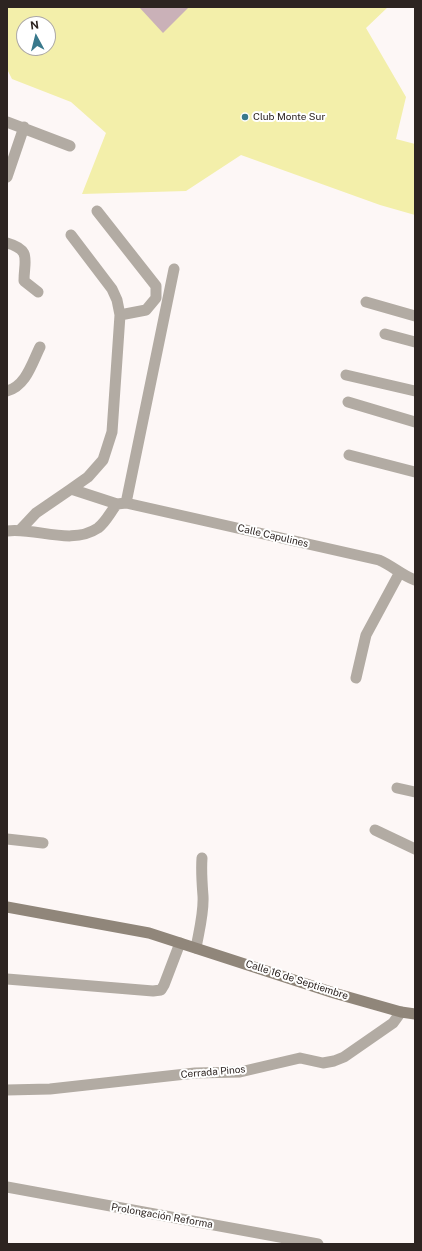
<!DOCTYPE html>
<html>
<head>
<meta charset="utf-8">
<style>
	body { margin:0 }
	#map { position:relative; width:422px; height:1251px; overflow:hidden; background:#fdf7f6; font-family:"Public Sans",sans-serif }
	canvas { display:block }
	.frame { position:absolute; inset:0; border:8px solid #2d2421; pointer-events:none }
	.north { position:absolute; left:16px; top:16px; width:40px; height:40px; box-sizing:border-box; background:#fff; border:1px solid #aba7a6; border-radius:50%; rotate:353deg; font-size:11px; font-weight:700; line-height:16px; text-align:center; color:#2d2421 }
	.north::after { content:''; display:block; margin:auto; width:14px; height:18px; background:#39798c; clip-path:polygon(50% 0,100% 100%,50% 72%,0 100%) }
</style>
</head>
<body>
<div id="map">
<canvas width="422" height="1251"></canvas>
<div class="frame"></div>
<div class="north">N</div>
</div>
<script>
const ctx = document.querySelector('canvas').getContext('2d');
ctx.lineJoin = 'round';
function paint(path, color) { ctx.fillStyle = color; ctx.fill(path, 'evenodd'); }
function strokePath(path, color, width, dash) { ctx.strokeStyle = color; ctx.lineWidth = width; ctx.lineCap = dash ? 'butt' : 'round'; ctx.setLineDash(dash || []); ctx.stroke(path); }
function drawText(font, color, halo, rows, align = 'center') {
  ctx.font = font + ' "Public Sans",sans-serif'; ctx.lineWidth = 4; ctx.setLineDash([]); ctx.textBaseline = 'middle'; ctx.strokeStyle = halo; ctx.fillStyle = color; for (const [text, x, y, turn = 0] of rows) {
    ctx.save(); ctx.translate(x, y); ctx.rotate((+turn || 0) * Math.PI / 180); ctx.textAlign = isNaN(turn) ? turn : align; if (halo) ctx.strokeText(text, 0, 0); ctx.fillText(text, 0, 0); ctx.restore();
  }
}
paint(new Path2D(`
	M7 7H388L366 28 406 97 396 139 415 144V215L380 205 241 155 186 191 82 194 106 133 71 102 12 79 7 69ZM24 24H48V48H24Z`), '#f3efaa');
paint(new Path2D(`
	M139 7H189L163 33Z`), '#cab1b8');
strokePath(new Path2D(`
	M7 122 70 146
	M7 177 24 127
	M97 211 156 286V298L146 310 120 315
	M71 235 112 289 117 300 120 315 112 432 103 460 88 477 71 489
	M7 243C32 250 24 260 24 281L38 292
	M366 302 415 316
	M385 334 415 342
	M346 375 415 391
	M7 391C26 386 32 363 40 347
	M348 402 415 422
	M349 455 415 472
	M126 503 174 269
	M21 529 36 513 71 489 117 504
	M7 531C36 527 71 546 98 528 106 522 111 511 117 504L126 503 379 560C393 566 401 575 415 580
	M356 678 366 635 400 572
	M397 788 415 792
	M375 830 415 849
	M7 839 43 843
	M196 948C199 931 204 913 203 896 202 883 201 871 202 858
	M7 979 153 991 161 990 164 985 180 943
	M7 1090 50 1089 195 1073 240 1072 300 1058 323 1063 334 1061 344 1057 393 1023 401 1012
	M7 1187 318 1244`), '#b2aba3', 11);
strokePath(new Path2D(`
	M7 907 149 933 334 993 401 1012 415 1014`), '#90867a', 11);
for (const [x, y, r, color] of [
	[245,117,4,"#39798c"]
]) { const dot = new Path2D(); dot.arc(x, y, r, 0, 2 * Math.PI); ctx.fillStyle = color; ctx.fill(dot); strokePath(dot, '#fff', 1.5); }
drawText('10px', '#2d2421', '#fff', [
	["Club Monte Sur",253,117]
], 'left');
drawText('10px', '#2d2421', '#fff', [
	["Calle Capulines",273,536,13],
	["Calle 16 de Septiembre",297,980,18],
	["Cerrada Pinos",213,1072,-5],
	["Prolongación Reforma",162,1216,10]
]);
</script>
</body>
</html>
